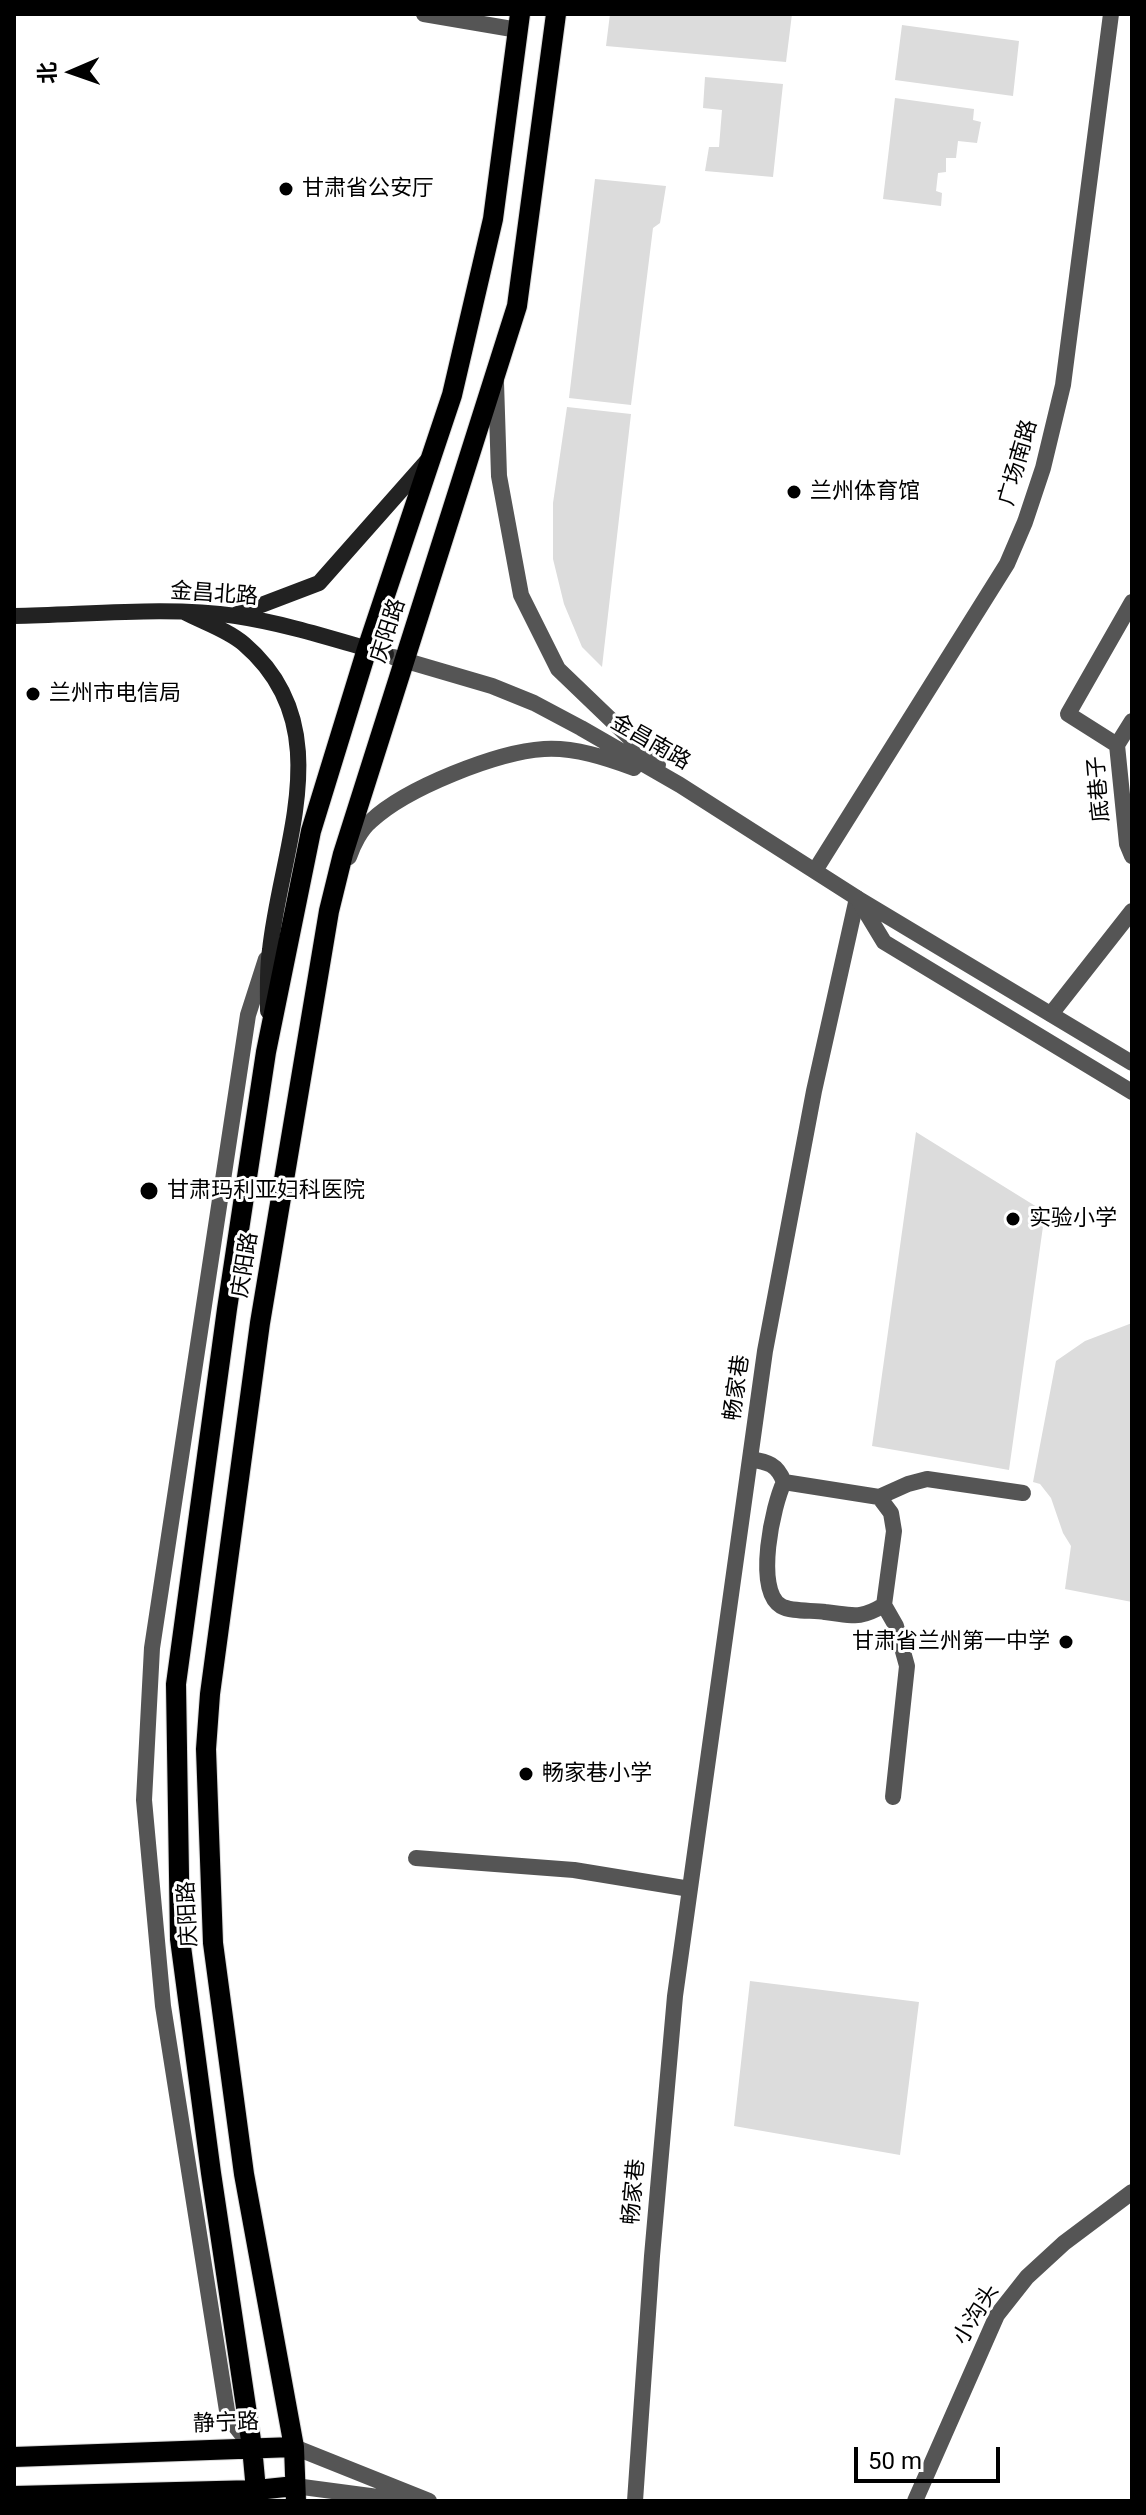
<!DOCTYPE html>
<html>
<head>
<meta charset="utf-8">
<style>
	body { margin:0 }
	#map { position:relative; width:1146px; height:2515px; overflow:hidden; background:#fff; font-family:Roboto,"Noto Sans SC",sans-serif }
	canvas { display:block }
	.frame { position:absolute; inset:0; border:16px solid #000; pointer-events:none }
	.north { position:absolute; left:32px; top:32px; width:80px; height:80px; -webkit-text-stroke:6px #fff; paint-order:stroke; rotate:268deg; font-size:22px; font-weight:700; line-height:32px; text-align:center; color:#000 }
	.north::after { content:''; display:block; margin:auto; width:28px; height:36px; background:#000; clip-path:polygon(50% 0,100% 100%,50% 72%,0 100%) }
	.scale { position:absolute; left:854px; top:2447px; width:146px; height:36px; box-sizing:border-box; border:4px solid #000; border-top:0; padding-left:10px; font-size:24px; line-height:28px; white-space:nowrap; color:#000; -webkit-text-stroke:6px #fff; paint-order:stroke }
</style>
</head>
<body>
<div id="map">
<canvas width="1146" height="2515"></canvas>
<div class="frame"></div>
<div class="north">北</div>
<div class="scale">50 m</div>
</div>
<script>
const ctx = document.querySelector('canvas').getContext('2d');
ctx.lineJoin = 'round';
function paint(path, color) { ctx.fillStyle = color; ctx.fill(path, 'evenodd'); }
function strokePath(path, color, width, dash) { ctx.strokeStyle = color; ctx.lineWidth = width; ctx.lineCap = dash ? 'butt' : 'round'; ctx.setLineDash(dash || []); ctx.stroke(path); }
function drawText(font, color, halo, rows, align = 'center') {
  ctx.font = font + ' Roboto,"Noto Sans SC",sans-serif'; ctx.lineWidth = 6; ctx.setLineDash([]); ctx.textBaseline = 'middle'; ctx.strokeStyle = halo; ctx.fillStyle = color; for (const [text, x, y, turn = 0] of rows) {
    ctx.save(); ctx.translate(x, y); ctx.rotate((+turn || 0) * Math.PI / 180); ctx.textAlign = isNaN(turn) ? turn : align; if (halo) ctx.strokeText(text, 0, 0); ctx.fillText(text, 0, 0); ctx.restore();
  }
}
paint(new Path2D(`
	M610 14H792L786 62 606 46Z
	M902 25 1019 41 1013 96 895 80Z
	M705 77 783 84 773 177 705 171 709 147H719L722 110 703 108Z
	M895 98 974 109 973 120 981 122 977 143 958 141 956 158H946V172L938 173 936 191 942 193 941 206 883 199Z
	M595 179 666 186 660 223 653 228 631 405 569 398Z
	M567 407 631 414 602 667 582 647 564 604 553 559V503Z
	M916 1132 1045 1212 1009 1470 872 1446Z
	M1132 1323V1602L1065 1589 1071 1546 1063 1533 1051 1498 1040 1484 1033 1482 1056 1361 1085 1341Z
	M750 1981 919 2002 900 2155 734 2126Z`), '#dcdcdc');
const primary = new Path2D(`
	M14 2457 294 2447
	M14 2496 257 2490 295 2486
	M257 2501 252 2447 211 2173 180 1939 176 1684 227 1309 266 1052 311 831 367 649 452 395 493 219 520 14
	M296 2501 294 2447 244 2174 213 1943 206 1749 210 1694 260 1323 329 911 343 854 517 306 556 14`);
strokePath(primary, '#dbdbdb', 22);
strokePath(new Path2D(`
	M1132 721 1117 745 1127 844 1132 856
	M1117 745 1068 714 1132 602
	M1051 1014 1132 911
	M750 1459C768 1462 777 1464 784 1482L879 1497 908 1484 927 1479 1023 1493
	M784 1482C773 1505 754 1590 781 1606 791 1612 813 1610 825 1612 853 1615 859 1620 884 1605L894 1531 891 1513 879 1497
	M884 1605 896 1626 907 1666 893 1797
	M416 1858 574 1870 690 1889
	M252 2447 228 2417 163 2006 144 1800 152 1648 248 1015 266 959
	M635 2501 652 2256 675 1996 765 1351 814 1091 857 898
	M915 2501 997 2315 1027 2277 1064 2243 1132 2192`), '#555', 16);
strokePath(new Path2D(`
	M424 14 518 30
	M496 382 499 476 521 595 558 669 658 765
	M393 657 492 686 534 703 581 728 680 785 857 898 1132 1063
	M349 857C353 845 361 829 371 821 406 788 497 752 544 749 574 747 607 758 634 768
	M816 869 1007 564 1025 522 1043 468 1063 385 1111 14
	M858 899 884 942 1132 1092
	M294 2447 429 2501
	M295 2486 408 2501`), '#555', 16);
strokePath(new Path2D(`
	M184 612C203 622 228 630 244 644 341 727 281 845 270 950 267 970 268 991 268 1011
	M235 615 319 583 427 461
	M14 616C84 615 169 606 236 616 288 624 336 640 386 654`), '#222', 16);
strokePath(primary, '#000', 20);
for (const [x, y, r, color] of [
	[286,189,8,"#000"],
	[794,492,8,"#000"],
	[33,694,8,"#000"],
	[149,1191,10,"#000"],
	[1013,1219,8,"#000"],
	[1066,1642,8,"#000"],
	[526,1774,8,"#000"]
]) { const dot = new Path2D(); dot.arc(x, y, r, 0, 2 * Math.PI); ctx.fillStyle = color; ctx.fill(dot); strokePath(dot, '#fff', 3); }
drawText('22px', '#000', '#fff', [
	["甘肃省公安厅",302,189],
	["兰州体育馆",810,492],
	["兰州市电信局",49,694],
	["甘肃玛利亚妇科医院",167,1191],
	["实验小学",1029,1219],
	["甘肃省兰州第一中学",1050,1642,"right"],
	["畅家巷小学",542,1774]
], 'left');
drawText('22px', '#000', '#fff', [
	["广场南路",1019,463,-74],
	["金昌北路",214,595,4],
	["庆阳路",389,631,-72],
	["金昌南路",650,743,30],
	["底巷子",1100,789,-95],
	["庆阳路",246,1265,-81],
	["畅家巷",738,1388,-82],
	["庆阳路",189,1914,-93],
	["畅家巷",635,2192,-85],
	["小沟头",977,2315,-59],
	["静宁路",226,2424,-2]
]);
</script>
</body>
</html>
